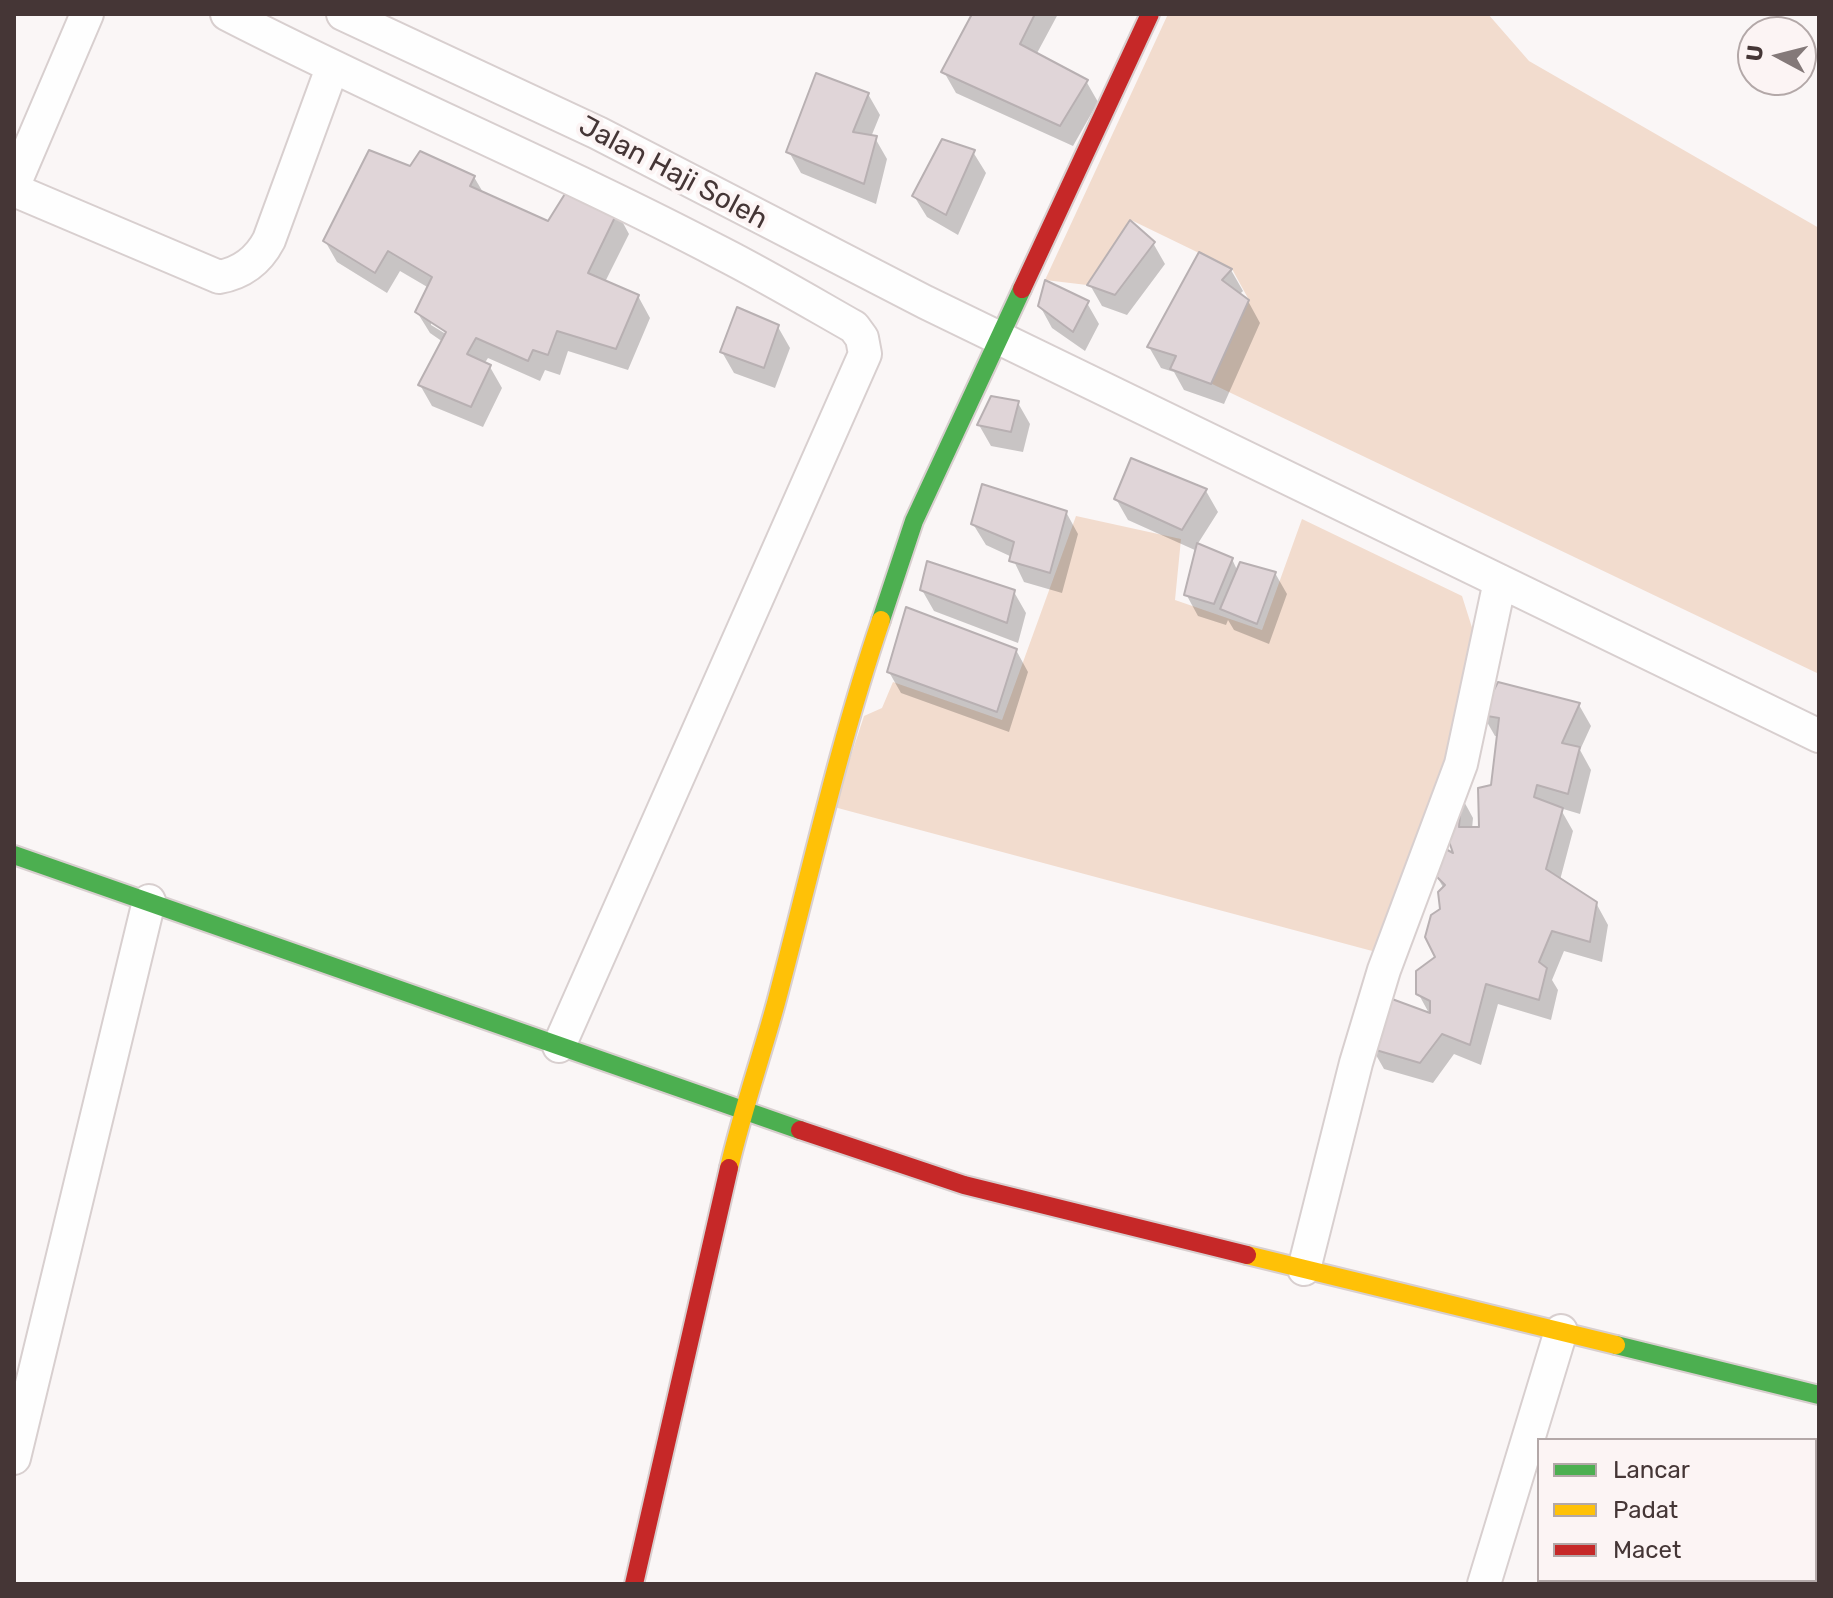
<!DOCTYPE html>
<html>
<head>
<meta charset="utf-8">
<style>
	body { margin:0 }
	#map { position:relative; width:1833px; height:1598px; overflow:hidden; background:#faf6f6; font-family:Rubik,sans-serif }
	canvas { display:block }
	.frame { position:absolute; inset:0; border:16px solid #453636; pointer-events:none }
	.legend { position:absolute; left:1537px; top:1438px; width:280px; height:144px; box-sizing:border-box; background:#fcf4f4; border:2px solid #b3a8a8; margin:0; padding:10px 14px; list-style:none; font-size:24px; color:#453636 }
	.legend li { display:flex; align-items:center; gap:16px; height:40px }
	.legend b { width:40px; border:2px solid #b3a8a8 }
	.north { position:absolute; left:1737px; top:16px; width:80px; height:80px; box-sizing:border-box; background:#fcf4f4; border:2px solid #b3a8a8; border-radius:50%; rotate:277deg; font-size:22px; font-weight:700; line-height:32px; text-align:center; color:#453636 }
	.north::after { content:''; display:block; margin:auto; width:28px; height:36px; background:#847979; clip-path:polygon(50% 0,100% 100%,50% 72%,0 100%) }
</style>
</head>
<body>
<div id="map">
<canvas width="1833" height="1598"></canvas>
<div class="frame"></div>
<ul class="legend">
<li><b style="height:10px;background:#4caf50"></b>Lancar</li>
<li><b style="height:10px;background:#ffc107"></b>Padat</li>
<li><b style="height:10px;background:#c62828"></b>Macet</li>
</ul>
<div class="north">U</div>
</div>
<script>
const ctx = document.querySelector('canvas').getContext('2d');
ctx.lineJoin = 'round';
function paint(path, color) { ctx.fillStyle = color; ctx.fill(path, 'evenodd'); }
function strokePath(path, color, width, dash) { ctx.strokeStyle = color; ctx.lineWidth = width; ctx.lineCap = dash ? 'butt' : 'round'; ctx.setLineDash(dash || []); ctx.stroke(path); }
function drawText(font, color, halo, rows, align = 'center') {
  ctx.font = font + ' Rubik,sans-serif'; ctx.lineWidth = 8; ctx.setLineDash([]); ctx.textBaseline = 'middle'; ctx.strokeStyle = halo; ctx.fillStyle = color; for (const [text, x, y, turn = 0] of rows) {
    ctx.save(); ctx.translate(x, y); ctx.rotate((+turn || 0) * Math.PI / 180); ctx.textAlign = isNaN(turn) ? turn : align; if (halo) ctx.strokeText(text, 0, 0); ctx.fillText(text, 0, 0); ctx.restore();
  }
}
paint(new Path2D(`
	M1168 14H1488L1529 61 1819 228V674L1210 383 1249 300 1232 269 1131 220 1087 285 1045 280Z
	M1076 516 1181 539 1175 600 1262 630 1302 519 1462 596 1481 656 1376 952 834 807 864 716 882 708 893 682 1002 720Z`), '#f2dcce');
paint(new Path2D(`
	M974 14H1058L1036 55 1086 81 1098 102 1073 146 956 93 944 72Z
	M868 94 880 115 871 137 875 138 887 159 876 204 801 173 789 152Z
	M973 152 986 173 958 235 927 217 914 196Z
	M410 169 474 177 484 194 549 223 617 212 629 234 605 282 638 296 650 318 628 370 568 351 560 375 545 370 540 381 488 358 484 364 490 367 502 388 483 427 432 406 420 385 443 342 430 333 417 312 429 288 400 271 387 293 337 262 325 241ZM431 320 456 335 454 339 431 325Z
	M1153 243 1165 264 1127 315 1102 306 1090 285Z
	M1231 270 1243 291 1239 295 1248 301 1260 323 1224 404 1184 390 1174 372 1161 368 1149 347Z
	M1087 303 1099 324 1085 351 1052 328 1040 306Z
	M778 327 790 348 775 388 734 373 722 352Z
	M1018 403 1030 424 1023 452 991 446 979 425Z
	M1206 491 1218 512 1197 545 1232 559 1238 572 1275 573 1287 594 1269 644 1234 630 1228 620 1226 625 1198 616 1186 594 1197 551 1128 520 1116 499Z
	M1066 512 1078 534 1062 593 1024 582 1012 557 986 545 973 524Z
	M922 590 1014 592 1026 613 1018 643 934 611Z
	M1016 650 1028 672 1009 732 901 693 889 672Z
	M1579 705 1591 726 1580 750 1591 770 1580 814 1560 808 1573 831 1560 880 1596 903 1608 925 1602 962 1564 951 1552 980 1558 990 1551 1020 1498 1004 1481 1065 1454 1054 1433 1083 1384 1069 1372 1048 1430 1015 1418 993 1437 958 1444 889 1435 873 1457 858 1447 830 1461 796 1473 818 1472 829H1481L1493 786 1499 736H1495L1483 715Z`), '#0003');
const building = new Path2D(`
	M972 14H1035L1020 44 1088 80 1060 126 941 72Z
	M816 73 869 93 853 132 877 136 864 184 786 152Z
	M942 139 975 150 946 215 912 196Z
	M369 150 410 166 420 151 475 176 470 186 548 221 568 189 618 211 588 273 639 295 616 349 557 331 548 355 533 350 528 361 476 338 467 354 491 365 471 407 418 385 446 332 415 312 432 277 388 251 375 273 323 241Z
	M1130 220 1155 242 1115 295 1087 285Z
	M1199 252 1232 269 1222 280 1249 300 1211 384 1170 369 1176 356 1147 347Z
	M1045 280 1089 301 1073 332 1038 306Z
	M737 307 779 325 764 368 720 352Z
	M991 396 1019 401 1011 432 977 425Z
	M1131 458 1207 489 1182 530 1114 499Z
	M982 484 1067 511 1050 573 1009 561 1014 542 971 524Z
	M1197 543 1233 558 1214 604 1184 595Z
	M927 561 1015 590 1007 623 920 590Z
	M1240 562 1276 572 1257 624 1220 609Z
	M906 607 1017 649 997 712 887 672Z
	M1498 682 1580 703 1562 743 1580 747 1568 794 1537 785 1534 797 1563 808 1546 869 1597 902 1590 942 1552 931 1539 962 1547 968 1539 1000 1486 984 1470 1045 1442 1034 1420 1063 1369 1048 1392 999 1430 1013V1001L1416 994V971L1435 957 1425 937 1431 915 1440 909 1438 892 1445 885 1433 873 1440 846 1453 853 1445 830 1462 795 1459 827H1479L1478 788 1491 785 1499 718 1481 715Z`);
paint(building, '#e0d5d8');
strokePath(building, '#b8b0b2', 2);
const street = new Path2D(`
	M227 14C390 98 559 168 721 253 766 276 810 302 854 327L862 338 865 354 559 1046
	M343 14 598 133 925 302 1819 736
	M14 185 87 14
	M14 190 219 277C242 273 258 261 269 240L332 68
	M1304 1269 1356 1063 1384 970 1461 764 1500 581
	M14 1458 149 901
	M1484 1584 1561 1331`);
const fast = new Path2D(`
	M881 620 914 521 1022 289
	M14 855 800 1130
	M1616 1345 1819 1395`);
const slow = new Path2D(`
	M729 1168C742 1112 761 1058 776 1003 810 875 838 746 881 620
	M1247 1255 1616 1345`);
const jam = new Path2D(`
	M1022 289 1150 14
	M800 1130 964 1185 1247 1255
	M634 1584 729 1168`);
strokePath(street, '#d8cfcf', 36);
strokePath(fast, '#d8cfcf', 22);
strokePath(slow, '#d8cfcf', 22);
strokePath(jam, '#d8cfcf', 22);
strokePath(street, '#fefefe', 32);
strokePath(fast, '#4caf50', 18);
strokePath(slow, '#ffc107', 18);
strokePath(jam, '#c62828', 18);
drawText('28px', '#453636', '#fcf4f4', [
	["Jalan Haji Soleh",673,173,28]
]);
</script>
</body>
</html>
